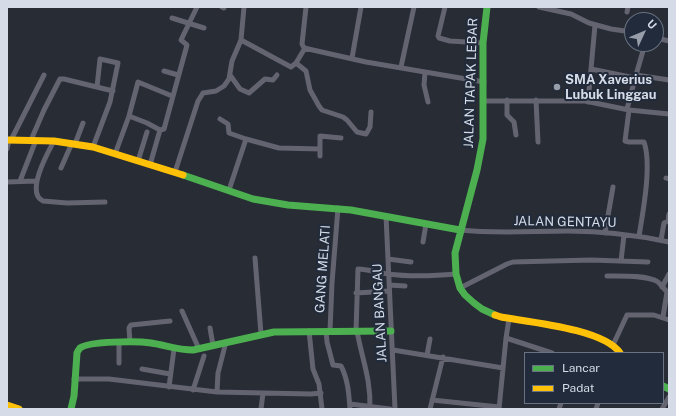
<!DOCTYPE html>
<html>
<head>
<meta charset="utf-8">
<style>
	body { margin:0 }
	#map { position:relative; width:676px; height:416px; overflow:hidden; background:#272c35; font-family:"Public Sans",sans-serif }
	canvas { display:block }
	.frame { position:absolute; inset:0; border:8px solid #d5dce7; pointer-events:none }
	.legend { position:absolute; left:524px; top:352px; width:140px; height:52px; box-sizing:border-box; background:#212b3b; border:1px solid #697280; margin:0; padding:5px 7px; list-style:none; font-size:12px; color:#d5dce7 }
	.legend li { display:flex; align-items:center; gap:8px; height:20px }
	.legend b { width:20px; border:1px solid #697280 }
	.north { position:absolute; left:624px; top:12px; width:40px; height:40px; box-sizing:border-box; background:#212b3b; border:1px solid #697280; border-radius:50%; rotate:46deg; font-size:11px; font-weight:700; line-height:16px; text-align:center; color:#d5dce7 }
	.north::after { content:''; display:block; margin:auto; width:14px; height:18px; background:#989ea9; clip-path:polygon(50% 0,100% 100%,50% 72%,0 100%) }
</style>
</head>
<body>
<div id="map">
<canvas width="676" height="416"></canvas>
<div class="frame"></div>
<ul class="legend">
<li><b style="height:5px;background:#4caf50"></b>Lancar</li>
<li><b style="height:5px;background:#ffc107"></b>Padat</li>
</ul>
<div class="north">U</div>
</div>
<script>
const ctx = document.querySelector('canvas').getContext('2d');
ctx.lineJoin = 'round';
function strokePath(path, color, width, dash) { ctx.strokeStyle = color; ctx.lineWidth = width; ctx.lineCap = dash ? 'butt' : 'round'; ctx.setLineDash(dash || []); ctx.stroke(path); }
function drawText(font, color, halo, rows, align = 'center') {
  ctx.font = font + ' "Public Sans",sans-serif'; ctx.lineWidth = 4; ctx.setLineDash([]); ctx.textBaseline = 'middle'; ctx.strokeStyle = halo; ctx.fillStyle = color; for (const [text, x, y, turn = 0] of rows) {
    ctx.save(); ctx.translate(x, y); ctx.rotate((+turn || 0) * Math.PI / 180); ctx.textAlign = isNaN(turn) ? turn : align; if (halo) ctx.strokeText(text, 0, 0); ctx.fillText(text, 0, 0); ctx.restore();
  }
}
strokePath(new Path2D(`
	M222 7 224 8
	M306 7 302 44 304 48 366 62 484 82
	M445 7 438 36 439 38 450 41 483 43
	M539 7 571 14 589 23 611 29 632 32
	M627 12 628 7
	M172 18 204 28
	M656 38 669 41
	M241 40 291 67 296 63 305 48
	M352 58 361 7
	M296 63 306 71 310 90 319 106 322 110 343 117 347 120 357 132 366 134 370 127 371 112
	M401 67 414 7
	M591 69 595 25
	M164 71 178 75
	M425 72 424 85 428 102
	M230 75 240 89 249 93 265 79 273 80 277 75
	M636 75 669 80
	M507 100V115L514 122 516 135
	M536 100 538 142
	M483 101H585L629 110 669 114
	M588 102 591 69 635 78
	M627 109 636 75 645 44
	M629 110 625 141 629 142H644C652 165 643 212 639 236
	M129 116 138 82 172 96
	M220 119 228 124 229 133 246 139
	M11 140 44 75
	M31 140 44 110 60 79H64L113 91
	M54 141C48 152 25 193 43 201L67 203 105 202
	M75 144 83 123
	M93 147 110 102 118 63 100 59 97 87
	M7 149 9 140
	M320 149V156
	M115 154 129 116 147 123 160 130 164 129 187 45 181 40 197 7
	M138 161 147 132
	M150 165 160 130
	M61 168 72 143
	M175 172 198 101 203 93 216 91 224 86 229 79 232 61 241 40 244 7
	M666 178 669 179
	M20 181 36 140
	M7 182 36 181
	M229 190 246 139 279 148 320 149V136L341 138
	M386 216 395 409
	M460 230C496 234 532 231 568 231 602 231 636 235 669 242
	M605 233 613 187
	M661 240 664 223 668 221 669 214
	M423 242 426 224
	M255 258 261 334
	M388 259 411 262
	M621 261 624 235
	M607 276C620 276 648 275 658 282 662 286 665 290 669 294
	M389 285 405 286
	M662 287 669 274
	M460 288 507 264 513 262 591 260 648 262
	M356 293 389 291
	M182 311 199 349
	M663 317 667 292
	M210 328 213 345
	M309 331 313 369 319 384 322 409
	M326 331 327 342 333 365 341 366C348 379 349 395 350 409
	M330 331 332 283 338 208
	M356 331 358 269C368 269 378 273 388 274 411 277 434 276 456 274
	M357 331C362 359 371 379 370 409
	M506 338 552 353
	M119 342V363
	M130 342 129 328 131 325 170 321
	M613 345 627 315H654L669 320
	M393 350 503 368
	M427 355 430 339
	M142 369 170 374
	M74 379H109L217 392 311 394 321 393
	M169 387 174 349
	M193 390 204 356
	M217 392 218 373 226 342
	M432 400 499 407
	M350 404 390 409
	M261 409 263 393
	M430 409 443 357
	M499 409 506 338 509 319
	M559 409 561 403
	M596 409 598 403
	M662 409 669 397`), '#646471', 5);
strokePath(new Path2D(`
	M487 7 483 43V139L477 170 455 253 456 274 460 288 465 295 474 303 482 309 495 315
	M183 175 253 199 288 205 351 210 460 230
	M663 386 669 389
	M71 409 74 396 77 353C77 352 80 348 80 348 89 341 138 341 151 343 165 345 178 350 193 350L274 332 391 331`), '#4caf50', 7);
strokePath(new Path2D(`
	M7 140 54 141 93 147 183 175
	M495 315 501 317C529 322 604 329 620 353
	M7 405 19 409`), '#ffc107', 7);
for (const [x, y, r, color] of [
	[557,87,4,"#989ea9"]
]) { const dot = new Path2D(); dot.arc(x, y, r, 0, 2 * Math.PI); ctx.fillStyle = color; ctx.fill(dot); strokePath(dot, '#212b3b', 1.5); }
drawText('bold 13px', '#d5dce7', '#212b3b', [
	["SMA Xaverius",565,80],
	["Lubuk Linggau",565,95]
], 'left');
drawText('13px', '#d5dce7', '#212b3b', [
	["JALAN TAPAK LEBAR",471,83,-88],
	["JALAN GENTAYU",565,222,1],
	["GANG MELATI",323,269,-86],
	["JALAN BANGAU",380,313,-93]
]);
</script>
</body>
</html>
